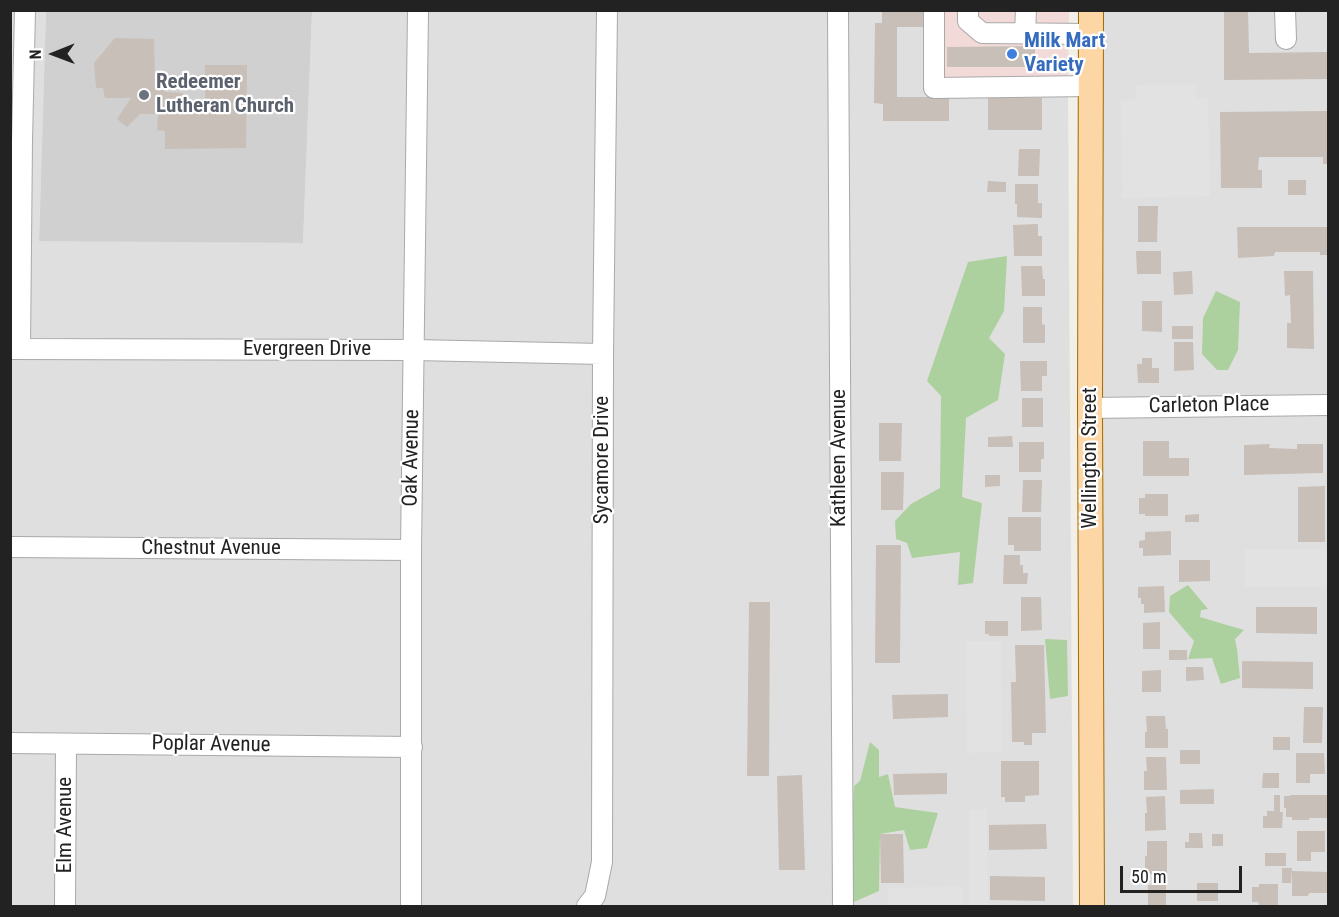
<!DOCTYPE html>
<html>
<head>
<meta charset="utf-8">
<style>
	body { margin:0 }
	#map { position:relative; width:1339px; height:917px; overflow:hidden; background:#f2efe9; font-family:"Roboto Condensed",sans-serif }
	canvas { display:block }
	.frame { position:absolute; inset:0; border:12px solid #222; pointer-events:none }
	.north { position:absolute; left:24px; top:24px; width:60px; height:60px; -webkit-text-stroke:4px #fff; paint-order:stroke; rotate:269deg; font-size:16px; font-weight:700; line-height:24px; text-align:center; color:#222 }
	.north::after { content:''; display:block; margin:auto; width:21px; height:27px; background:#222; clip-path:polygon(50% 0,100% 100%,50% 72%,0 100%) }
	.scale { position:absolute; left:1120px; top:866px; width:122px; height:27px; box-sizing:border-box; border:3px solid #222; border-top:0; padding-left:8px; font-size:18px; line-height:21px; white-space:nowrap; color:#222; -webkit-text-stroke:4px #fff; paint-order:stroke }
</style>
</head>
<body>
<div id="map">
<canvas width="1339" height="917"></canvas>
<div class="frame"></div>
<div class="north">N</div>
<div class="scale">50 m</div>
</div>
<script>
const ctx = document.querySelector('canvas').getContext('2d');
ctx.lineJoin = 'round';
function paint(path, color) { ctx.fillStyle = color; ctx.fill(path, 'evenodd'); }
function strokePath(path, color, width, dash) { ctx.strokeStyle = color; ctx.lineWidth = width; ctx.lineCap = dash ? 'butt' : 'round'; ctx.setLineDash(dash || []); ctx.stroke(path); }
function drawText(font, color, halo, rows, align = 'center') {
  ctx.font = font + ' "Roboto Condensed",sans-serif'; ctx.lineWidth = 4.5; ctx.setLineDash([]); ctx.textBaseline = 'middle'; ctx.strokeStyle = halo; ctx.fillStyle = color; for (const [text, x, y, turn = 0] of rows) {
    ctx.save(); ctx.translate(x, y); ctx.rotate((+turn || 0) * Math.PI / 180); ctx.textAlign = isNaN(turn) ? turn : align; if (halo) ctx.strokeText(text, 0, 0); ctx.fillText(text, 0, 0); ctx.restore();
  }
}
paint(new Path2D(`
	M10 11H46L39 240 303 243 312 11H935L1068 85 1073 906H11Z
	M1096 11H1328V906H1099Z`), '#e0dfdf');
paint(new Path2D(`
	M935 11H1069L1068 85 935 84Z`), '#f2dad9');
paint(new Path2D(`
	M46 11H312L303 243 39 241Z`), '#d0d0d0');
paint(new Path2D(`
	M1007 256 1004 311 989 338 1005 354 998 400 966 418 962 497 982 503 973 583 958 585 960 552 912 558 907 543 896 539 895 521 911 504 940 488 941 396 927 381 968 262Z
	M1216 291 1240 302 1238 350 1228 370H1217L1202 354 1203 318Z
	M1188 585 1208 609 1201 610 1200 617 1244 630 1235 639 1237 649 1240 678 1221 684 1212 658 1188 659 1194 641 1169 612 1170 596Z
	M1045 639 1067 640 1068 696 1050 699Z
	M870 742 879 750V777L888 774 895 807 938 813 927 848 910 850 904 830 880 834 879 891 847 905 854 786 860 781Z`), '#add19e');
paint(new Path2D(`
	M1195 84 1196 98H1208L1210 196 1122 198 1121 100 1136 99V85Z
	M1245 549H1328V587H1245Z
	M966 641H1001L1002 752 967 753Z
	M987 809 988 906H969V810Z
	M962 886 963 906H888V888Z`), '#e2e2e2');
paint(new Path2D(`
	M882 10H924V27H897V97H949V121H883V104L874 103 875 23H882Z
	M1224 10H1248L1249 53 1328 52V79L1224 80Z
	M115 38 154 39 155 81 166 92 183 93V108H205V65H247L246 148 165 149V131L157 130 158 114H140L127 127 117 119 131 98H105L103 88H96L94 63Z
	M1035 46V67H947V47Z
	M988 98H1042V130H988Z
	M1328 111V164H1323V157H1259L1258 170H1262V188H1221L1220 112Z
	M1019 149H1040L1039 176H1018Z
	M1288 180H1306V195H1288Z
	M988 181 1006 182V192H987Z
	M1015 184H1038V203H1042V218L1017 217V204H1015Z
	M1138 206H1158L1157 242H1138Z
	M1038 224V236H1042V256H1014L1013 225Z
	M1237 227H1328V255H1320V252H1275L1274 256 1238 258Z
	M1136 251H1161V274H1137Z
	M1021 266H1042L1043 279H1045V296H1022Z
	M1192 271 1193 294 1174 295 1173 272Z
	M1284 271H1313L1314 349 1287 348V323H1291L1290 295 1285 296Z
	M1142 301H1162V332L1142 331Z
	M1023 307H1042V324L1045 325V343H1023Z
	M1172 326H1193V339H1172Z
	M1174 342H1193L1194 370 1174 371Z
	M1142 358H1152V368H1159V383H1138L1137 364H1142Z
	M1020 361H1047V376H1042V391H1021Z
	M1022 398H1043V427H1022Z
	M879 423H902L901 461H879Z
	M1012 436 1013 447H988V437Z
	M1143 441H1169V458H1189V476H1143Z
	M1019 442H1044V459H1041V472H1019Z
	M1270 444 1269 448 1297 449V444H1323V473L1244 475V445Z
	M881 472H904L903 510H881Z
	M985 475H1000V486L985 487Z
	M1023 480H1042L1041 512H1022Z
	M1325 486V542H1298V487Z
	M1145 494H1168V516H1145V514H1139V498H1145Z
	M1199 514V522H1185V515Z
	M1008 517H1041V551H1014V545H1008Z
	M1171 531V555L1143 556V548H1139V541L1145 540V532Z
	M876 545H901L900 663H875Z
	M1004 555H1020V565H1023V573H1028L1027 584H1003Z
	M1179 560H1210V581L1179 582Z
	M1164 586 1165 612 1144 613V604H1141V598H1138V587Z
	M1021 597H1041L1042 630 1021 631Z
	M749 602H770L769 776H747Z
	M1256 607H1317V634L1256 633Z
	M985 621H1008V636H989V634H985Z
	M1160 622V649H1143V623Z
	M1015 645H1044L1046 733H1032V745H1024V742H1012L1011 682H1016Z
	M1169 650H1187V660H1169Z
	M1242 661 1313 662V689L1242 688Z
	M1186 667H1203L1204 680 1186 681Z
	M1161 670V692H1142V671Z
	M948 694V717L893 719 892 695Z
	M1304 707H1323L1322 743H1303Z
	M1146 716H1165L1166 729H1168V748H1145V732H1147Z
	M1273 737H1290V750H1273Z
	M1180 750H1200V764H1180Z
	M1296 753H1324L1325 774H1310V783H1296Z
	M1146 757H1166L1167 790H1144V771H1147Z
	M1001 761H1039V795L1025 796V802H1005V797H1001Z
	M947 773V794L894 795 893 774Z
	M1263 773H1279V788H1262Z
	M802 775 805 870H779L777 776Z
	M1214 789V804H1180V790Z
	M1274 795H1280V812H1283L1282 828H1263V816H1267V811H1274Z
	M1290 795H1327V818H1309V820H1292V817H1286V808H1284V796H1290Z
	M1165 796 1166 830 1145 831V813H1147L1146 797Z
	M1046 824 1047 849 989 850V825Z
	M1297 831H1325V852H1311V861H1297Z
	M1189 833H1202L1203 848H1185V842H1189Z
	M880 834H903L904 883H881Z
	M1212 834H1223V846H1212Z
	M1147 841H1167V874H1145V856H1147Z
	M1265 853H1286V866H1265Z
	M1282 868H1292L1291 883H1282Z
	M1292 871 1328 872V893H1309L1308 896H1292Z
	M990 876 1045 877V901L990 900Z
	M1197 883H1218V901H1197Z
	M1259 884H1278V905H1259L1258 902H1252V887H1259Z
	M1148 885H1166V906H1148Z`), '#c7bfb8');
const minor = new Path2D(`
	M838 10 843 906
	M934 10V88L1090 86
	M968 10V21L982 33 1091 34
	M1285 10 1286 39
	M1025 33 1026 10
	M20 348 22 141 25 10
	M10 349 414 350 603 354
	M1090 408 1328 405
	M10 547 411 550
	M10 743 412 747
	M65 906 66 744
	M411 906V550L418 10
	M587 906 595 896 602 862 603 354 607 10`);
const major = new Path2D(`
	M1091 10 1090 408 1092 906`);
strokePath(minor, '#a9a9a9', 22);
strokePath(major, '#a06b00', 26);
strokePath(minor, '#fff', 20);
strokePath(major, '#fcd6a4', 24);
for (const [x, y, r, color] of [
	[1012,54,6,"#3f7fe0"],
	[144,95,6,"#6b7280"]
]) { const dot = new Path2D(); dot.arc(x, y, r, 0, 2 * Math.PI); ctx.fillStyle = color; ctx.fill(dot); strokePath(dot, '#fff', 2); }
drawText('bold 21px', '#366cbe', '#fff', [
	["Milk Mart",1024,42],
	["Variety",1024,66]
], 'left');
drawText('bold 21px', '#5b616d', '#fff', [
	["Redeemer",156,83],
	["Lutheran Church",156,107]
], 'left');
drawText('21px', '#222', '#fff', [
	["Evergreen Drive",307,350],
	["Carleton Place",1209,406,-1],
	["Oak Avenue",412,458,-89],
	["Kathleen Avenue",840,458,-90],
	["Wellington Street",1091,458,-90],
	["Sycamore Drive",603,460,-90],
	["Chestnut Avenue",211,549],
	["Poplar Avenue",211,745,1],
	["Elm Avenue",66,825,-90]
]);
</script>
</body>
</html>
